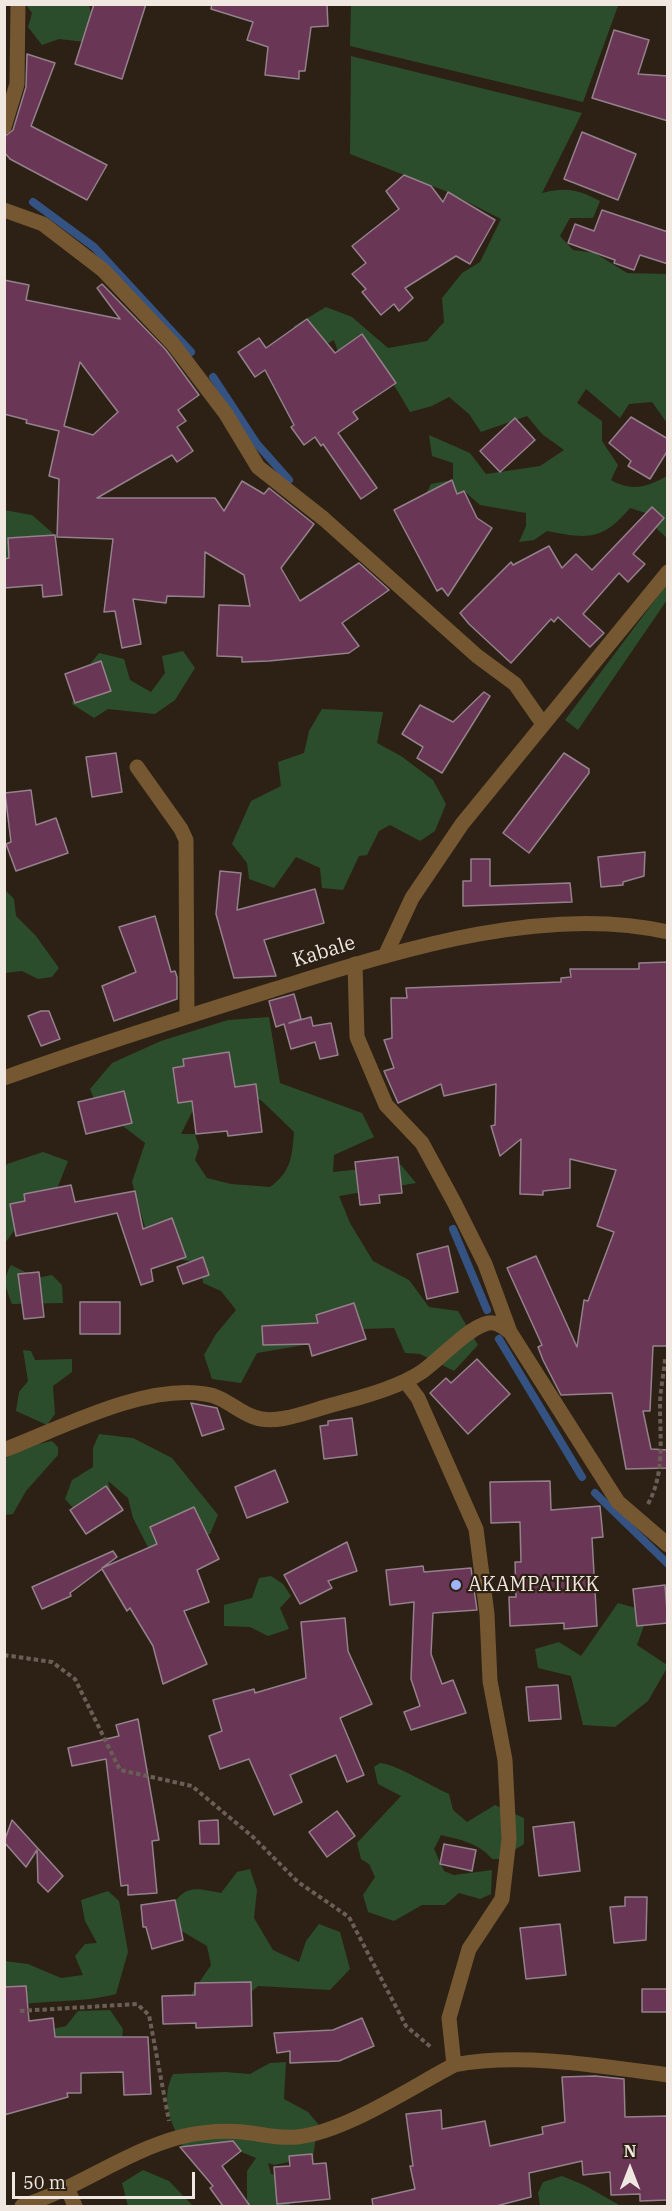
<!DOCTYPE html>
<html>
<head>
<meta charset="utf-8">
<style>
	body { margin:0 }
	#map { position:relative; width:672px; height:2211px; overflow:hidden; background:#2c2114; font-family:"IBM Plex Serif",serif }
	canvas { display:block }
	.frame { position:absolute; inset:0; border:6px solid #f0e8e0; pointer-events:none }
	.north { position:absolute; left:600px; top:2139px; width:60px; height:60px; -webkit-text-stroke:4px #2c2114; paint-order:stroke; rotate:0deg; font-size:16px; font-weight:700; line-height:24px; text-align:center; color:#f0e8e0 }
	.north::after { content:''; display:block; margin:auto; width:21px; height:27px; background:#f0e8e0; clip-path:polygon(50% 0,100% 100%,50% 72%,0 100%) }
	.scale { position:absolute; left:12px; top:2172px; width:183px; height:27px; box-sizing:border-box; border:3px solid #f0e8e0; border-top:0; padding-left:8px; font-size:18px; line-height:21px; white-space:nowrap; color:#f0e8e0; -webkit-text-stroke:4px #2c2114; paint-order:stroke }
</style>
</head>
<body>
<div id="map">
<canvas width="672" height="2211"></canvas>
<div class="frame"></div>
<div class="north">N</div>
<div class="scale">50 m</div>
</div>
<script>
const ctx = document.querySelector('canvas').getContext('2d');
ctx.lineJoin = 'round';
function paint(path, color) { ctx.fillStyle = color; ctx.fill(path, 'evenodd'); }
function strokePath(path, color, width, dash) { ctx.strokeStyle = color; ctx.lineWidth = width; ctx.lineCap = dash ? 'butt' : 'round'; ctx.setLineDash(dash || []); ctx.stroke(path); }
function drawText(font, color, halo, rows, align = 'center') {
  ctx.font = font + ' "IBM Plex Serif",serif'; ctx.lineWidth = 4.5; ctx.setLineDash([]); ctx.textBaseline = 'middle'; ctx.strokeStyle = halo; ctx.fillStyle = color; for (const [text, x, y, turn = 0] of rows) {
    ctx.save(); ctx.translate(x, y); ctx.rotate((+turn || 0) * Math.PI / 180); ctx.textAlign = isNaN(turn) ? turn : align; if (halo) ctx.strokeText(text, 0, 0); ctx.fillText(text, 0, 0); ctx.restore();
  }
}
paint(new Path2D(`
	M26 5H89L94 25 85 42 59 39 42 45 28 27 32 13Z
	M609 5 618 6 583 102 350 46 351 5Z
	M351 56 582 113 542 193C566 187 577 189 600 201L593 218H570L560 236 573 250 595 253 627 273 667 274V423L652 402 629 404 620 418 586 389 577 403 602 421V441L618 465 611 480C632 492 647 487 667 476V538L658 530 649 514 630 508C602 541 587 539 547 531L534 540 519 542 526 526V513L480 505 464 491 446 499 424 498 431 484 453 480V463L432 456 429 435 470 453 486 474 540 466 564 450 542 434 527 416 481 432 469 414 449 397 432 406 410 412 379 360 385 392 379 378 341 360 334 340 314 351 289 348 294 326 326 307 352 317 388 348 427 341 444 322 442 298 462 273 480 262 501 219 448 192 350 154Z
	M4 510 32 515 56 536 38 558 5 561Z
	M667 584V600L578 730 565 720Z
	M183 651 195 668 175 700 155 714 108 709 94 718 72 704 79 678 99 653 124 659 130 680 151 692 165 673 162 656Z
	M322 709 383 712 377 743 401 756 433 780 446 804 435 831 420 841 390 825 379 831 367 855 359 856 343 890 322 888 320 868 296 857 274 888 249 879 247 863 232 844 251 801 281 786 278 762 304 753 309 731Z
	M5 890 14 899 16 916 36 936 59 968 52 977 38 979 22 971 5 973Z
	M269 1017 280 1083 362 1113 374 1137 334 1155 333 1172 401 1165 416 1183 339 1196 350 1223 373 1261 409 1280 429 1307 458 1311 478 1345 454 1371 420 1354 405 1353 394 1328 360 1329 316 1343 257 1353 241 1383 212 1379 204 1355 216 1334 236 1310 221 1291 203 1283 201 1263 153 1255 132 1182 145 1143 97 1106 90 1089 112 1063 161 1041 228 1020ZM230 1083 262 1101 294 1132C292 1157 291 1172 270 1187L231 1184 207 1178 195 1160 199 1147 195 1134H181L194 1108Z
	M43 1152 68 1161 55 1194 17 1227 5 1243 4 1168 7 1164Z
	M11 1265 37 1278 52 1275 62 1285 63 1303 12 1304C6 1288 2 1280 11 1265Z
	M23 1350 31 1351 35 1360 72 1359V1372L53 1386 55 1414 47 1425 16 1411 19 1392 28 1381Z
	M99 1434 133 1438 172 1458 218 1515 210 1534 151 1553 133 1518 128 1498 108 1481 114 1507 84 1520 65 1499 72 1480 93 1467V1448Z
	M52 1441 58 1447V1455L26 1491 13 1514 5 1515V1459L20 1448Z
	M271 1576 283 1584 291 1596 280 1608 289 1629 268 1636 250 1627 224 1626V1605L252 1598 259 1578Z
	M618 1603 643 1610 647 1617 637 1645 667 1665V1668L648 1701 615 1727 583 1725 571 1676 538 1668 535 1649 559 1642 581 1656Z
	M380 1763C396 1764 431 1786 449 1794L453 1810 467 1822 495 1805 524 1818V1844L500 1859H492C479 1843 461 1840 441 1835L434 1849 444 1871 454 1875 492 1870 491 1894 480 1899 459 1893 445 1905H422L394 1921 368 1912 363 1895 375 1877 369 1864 361 1859 357 1843 401 1796 378 1784 374 1767Z
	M250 1869 257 1890 254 1918 273 1950 299 1962 306 1941 319 1924 340 1932 350 1969 330 1990 258 1986 240 2002 190 2005 192 1993 211 1965 207 1946 180 1930 170 1908C186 1884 195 1888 221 1893L237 1872Z
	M108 1891 119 1901 128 1952 116 1994C78 2004 44 1999 5 2007L4 1961 28 1964 61 1978 83 1975 75 1956 85 1944 97 1943 85 1921 81 1900Z
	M110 2010 123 2029 119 2063 106 2067 43 2031 66 2026 78 2011Z
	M286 2062 284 2099 308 2112 318 2124 313 2157 274 2165 268 2163 271 2174 284 2177 291 2185 289 2206H247V2171L256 2158 239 2151 215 2157H188C175 2130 158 2104 173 2074L225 2072 250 2074 270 2063Z
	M143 2170 169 2181 193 2206H128L122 2183Z
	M562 2176 584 2185 621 2206H540L538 2193 543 2182Z`), '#2c4d2b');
strokePath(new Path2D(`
	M33 202 94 247 191 352
	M213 377 257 444 289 480
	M453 1229 487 1310
	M499 1339 582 1477
	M595 1493 668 1564`), '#345382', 8);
const building = new Path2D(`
	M94 4H146L122 79 75 64Z
	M212 4H327L328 26 311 27 305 71H299V79L265 75 268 47 247 40 253 22 211 9Z
	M614 30 649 40 638 74 668 76V121L592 98Z
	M27 54 55 63 31 126 107 165 87 200 10 159 4 152V137L13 130 26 87Z
	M582 132 636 154 618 200 564 179Z
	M404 175 431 186 443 202 448 192 495 220 470 264 456 256 405 288 413 298 399 311 394 304 381 315 362 292 366 289 352 274 366 263 352 246 399 209 386 191Z
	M602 210 668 232V264L640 255 634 270 614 263 615 260 568 243 575 224 594 231Z
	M4 280 29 285 26 300 120 319 97 288 102 284 166 350 199 395 178 410 186 421 177 427 193 451 177 462 172 455 97 498H215L224 511 242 481 264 494 269 488 314 524 281 568 300 601 359 563 389 590 342 623 359 646 349 653 269 661 242 662V657L217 656 219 605 250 606 244 575 205 552 204 597 167 596 166 603 133 599 141 644 122 648 115 611 104 612 113 539 57 537 59 479 49 476 59 431 26 423 27 420 4 414ZM80 362 118 412 93 435 64 426Z
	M307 319 335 353 362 334 396 383 353 412 358 419 338 433 377 488 361 499 323 444 321 446 315 437 304 445 291 427 294 425 265 370 255 377 238 352 259 338 266 348Z
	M631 417 668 439V450L650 479 628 466 631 461 609 443Z
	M515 418 535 440 500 472 480 451Z
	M452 480 457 494 464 491 477 518 492 528 448 596 442 588 437 591 394 510Z
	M652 507 664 518 633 554 645 564 628 582 619 573 583 614 604 633 590 647 558 617 554 622 551 619 511 663 469 624 460 613 511 562 513 565 549 546 562 568 576 554 592 570Z
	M55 535 62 595 43 597 42 585 4 588V559L9 558 8 538Z
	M101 661 111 691 75 703 65 674Z
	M484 692 490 696 442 773 417 758 423 747 402 734 420 705 453 722Z
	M116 753 122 792 92 797 86 757Z
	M564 753 589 769V773L529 853 503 833Z
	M31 790 36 825 56 818 68 853 16 871 6 844 11 842 5 793Z
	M645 852 644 876 623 882V885L601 887 598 857Z
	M471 859H490V886L570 883 572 902 463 906V881H471Z
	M220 871 241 873 237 910 315 889 324 923 264 940 276 976 234 978 216 914Z
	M155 916 171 972 175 971 177 977V999L114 1021 102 986 136 972 119 927Z
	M668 962V1346H653L650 1411H643L651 1449 668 1450V1468L626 1469 612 1393 561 1395 543 1360 538 1347 542 1345 507 1268 536 1256 577 1347 584 1300 588 1301 614 1232 597 1226 616 1170 570 1159V1188L543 1191V1195L520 1194 521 1139 500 1156 491 1126 495 1125 496 1084 444 1096 441 1084 398 1103 384 1071 394 1068 384 1040 392 1038 391 998H407L406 988 561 982V978L571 977 570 969H639V963Z
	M294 994 301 1019 289 1023 311 1017 313 1026 331 1023 338 1055 320 1059 315 1042 291 1049 284 1024 276 1027 269 1001Z
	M41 1011H49L60 1039 41 1046 28 1016Z
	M229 1052 235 1087 256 1084 262 1132 228 1136 227 1131 196 1134 192 1101 178 1103 173 1068 184 1066 183 1059Z
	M124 1091 132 1123 86 1134 78 1102Z
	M398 1157 402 1193 379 1195 380 1203 360 1205 355 1162Z
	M71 1185 75 1202 135 1191 143 1229 172 1218 186 1257 151 1269 153 1281 141 1285 117 1213 16 1236 10 1204 25 1201 24 1194Z
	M448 1246 458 1292 427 1299 417 1254Z
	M203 1257 209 1275 183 1284 177 1267Z
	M39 1272 44 1317 24 1319 18 1274Z
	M80 1302H120V1334H80Z
	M354 1303 366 1339 312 1356 309 1344 263 1345 262 1326 318 1323 316 1315Z
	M477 1359 510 1394 468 1434 430 1393 446 1378 451 1383Z
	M191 1403 217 1408 224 1429 202 1436Z
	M352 1418 357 1455 324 1459 320 1426 328 1425V1421Z
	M275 1470 288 1502 247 1518 235 1487Z
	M550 1481 551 1510 600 1506 603 1537 592 1538 597 1626 564 1629V1623L510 1626 509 1597H516L515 1562H521L520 1522 491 1523 490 1482Z
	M106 1486 123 1510 86 1534 70 1510Z
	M194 1507 219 1559 197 1570 209 1602 184 1611 207 1664 163 1684 153 1646 130 1608 127 1611 102 1569 70 1593 71 1596 42 1609 32 1587 113 1551 117 1557 102 1568 157 1544 150 1527Z
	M347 1542 357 1571 328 1581 332 1588 300 1604 284 1575Z
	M423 1566 424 1572 471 1568 477 1610 433 1613 431 1654 442 1684 453 1680 466 1713 411 1730 404 1712 420 1706 411 1679 414 1602 390 1605 386 1570Z
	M665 1585 668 1623 637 1626 633 1589Z
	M345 1618 348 1651 372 1704 340 1718 364 1775 347 1782 336 1755 290 1775 302 1802 274 1815 249 1759 220 1769 209 1736 222 1731 213 1700 254 1689 255 1693 306 1678 301 1622Z
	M558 1685 561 1719 529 1721 526 1687Z
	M138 1719 159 1840 152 1841 157 1893 128 1895V1885L121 1886 106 1759 72 1766 68 1748 119 1736 116 1725Z
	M337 1811 355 1836 327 1857 309 1832Z
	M12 1820 63 1876 48 1892 38 1882 37 1850 26 1867 4 1842Z
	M218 1820 219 1844H200L199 1821Z
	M574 1822 580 1871 539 1876 533 1827Z
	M444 1844 476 1850 472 1871 440 1864Z
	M625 1897H647L646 1940 614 1943 610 1907 625 1906Z
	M175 1900 183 1940 152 1949 146 1927H143L141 1905Z
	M560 1924 566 1975 526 1979 520 1928Z
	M251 1982 252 2026 196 2028V2023L163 2024 162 1996 195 1995V1983Z
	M26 1986 29 2021 53 2018 55 2037H148L151 2094 124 2095 123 2072 81 2073V2093H67L68 2097 4 2115V1987Z
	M642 1989H668V2012H642Z
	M362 2018 374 2046 339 2061 290 2063V2051L277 2053 274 2033 333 2030Z
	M595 2076 624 2079 625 2117 668 2116V2200L640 2201V2194L611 2195 610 2172 583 2175 582 2161 529 2173 531 2197 496 2206H373L372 2199 415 2189 410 2166H413L406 2114 441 2110 442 2129 485 2121 490 2146 543 2134 542 2127 565 2122 562 2077Z
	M233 2141 241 2151 222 2166 250 2206H223L210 2188 213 2186 180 2147Z
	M312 2154 313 2164 326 2163 330 2199 277 2204 274 2167 290 2166 289 2156Z`);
paint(building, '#6a3656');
strokePath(building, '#94818c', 1.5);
strokePath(new Path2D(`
	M648 1504C665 1473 660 1439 660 1406 660 1390 664 1374 665 1359
	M4 1655 52 1662 75 1679 120 1770 192 1786 253 1837 298 1882 349 1917 406 2026 432 2048
	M20 2011 137 2004 149 2015 169 2121`), '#695f54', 4, [4.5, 3]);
strokePath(new Path2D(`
	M4 127 17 84 18 4
	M4 210 43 224 103 270 173 344 226 414 258 467 324 519 477 656 515 684 543 724
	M137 767 181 829 186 840 187 1016
	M385 956 412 898 462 824 668 572
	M355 964 357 1037 386 1105 422 1143 454 1202 485 1264 510 1332
	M405 1381 418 1398 476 1529 487 1614 490 1681 505 1760 509 1839 502 1899 469 1949 449 2018 454 2065
	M4 1450C61 1428 144 1384 205 1394 224 1396 238 1412 254 1417 274 1425 305 1413 325 1407 357 1398 397 1389 423 1371 441 1358 466 1330 485 1324 495 1320 503 1327 510 1332L618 1502 668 1545
	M68 2190 75 2206
	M22 2206C77 2189 124 2152 180 2137 201 2132 222 2130 243 2132 262 2134 278 2139 297 2137 345 2132 410 2088 454 2065 519 2052 602 2066 668 2075`), '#755732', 15);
strokePath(new Path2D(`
	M4 1078C93 1046 182 1018 272 990 392 953 541 903 668 932`), '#755732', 15);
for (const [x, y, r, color] of [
	[456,1585,6,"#a1b3fd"]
]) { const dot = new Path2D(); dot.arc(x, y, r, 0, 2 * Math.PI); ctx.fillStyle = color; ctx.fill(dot); strokePath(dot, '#2c2114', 2); }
drawText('20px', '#f0e8e0', '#2c2114', [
	["Kabale",324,952,-17]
]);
drawText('20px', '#f0e8e0', '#2c2114', [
	["AKAMPATIKK",468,1585]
], 'left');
</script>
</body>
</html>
